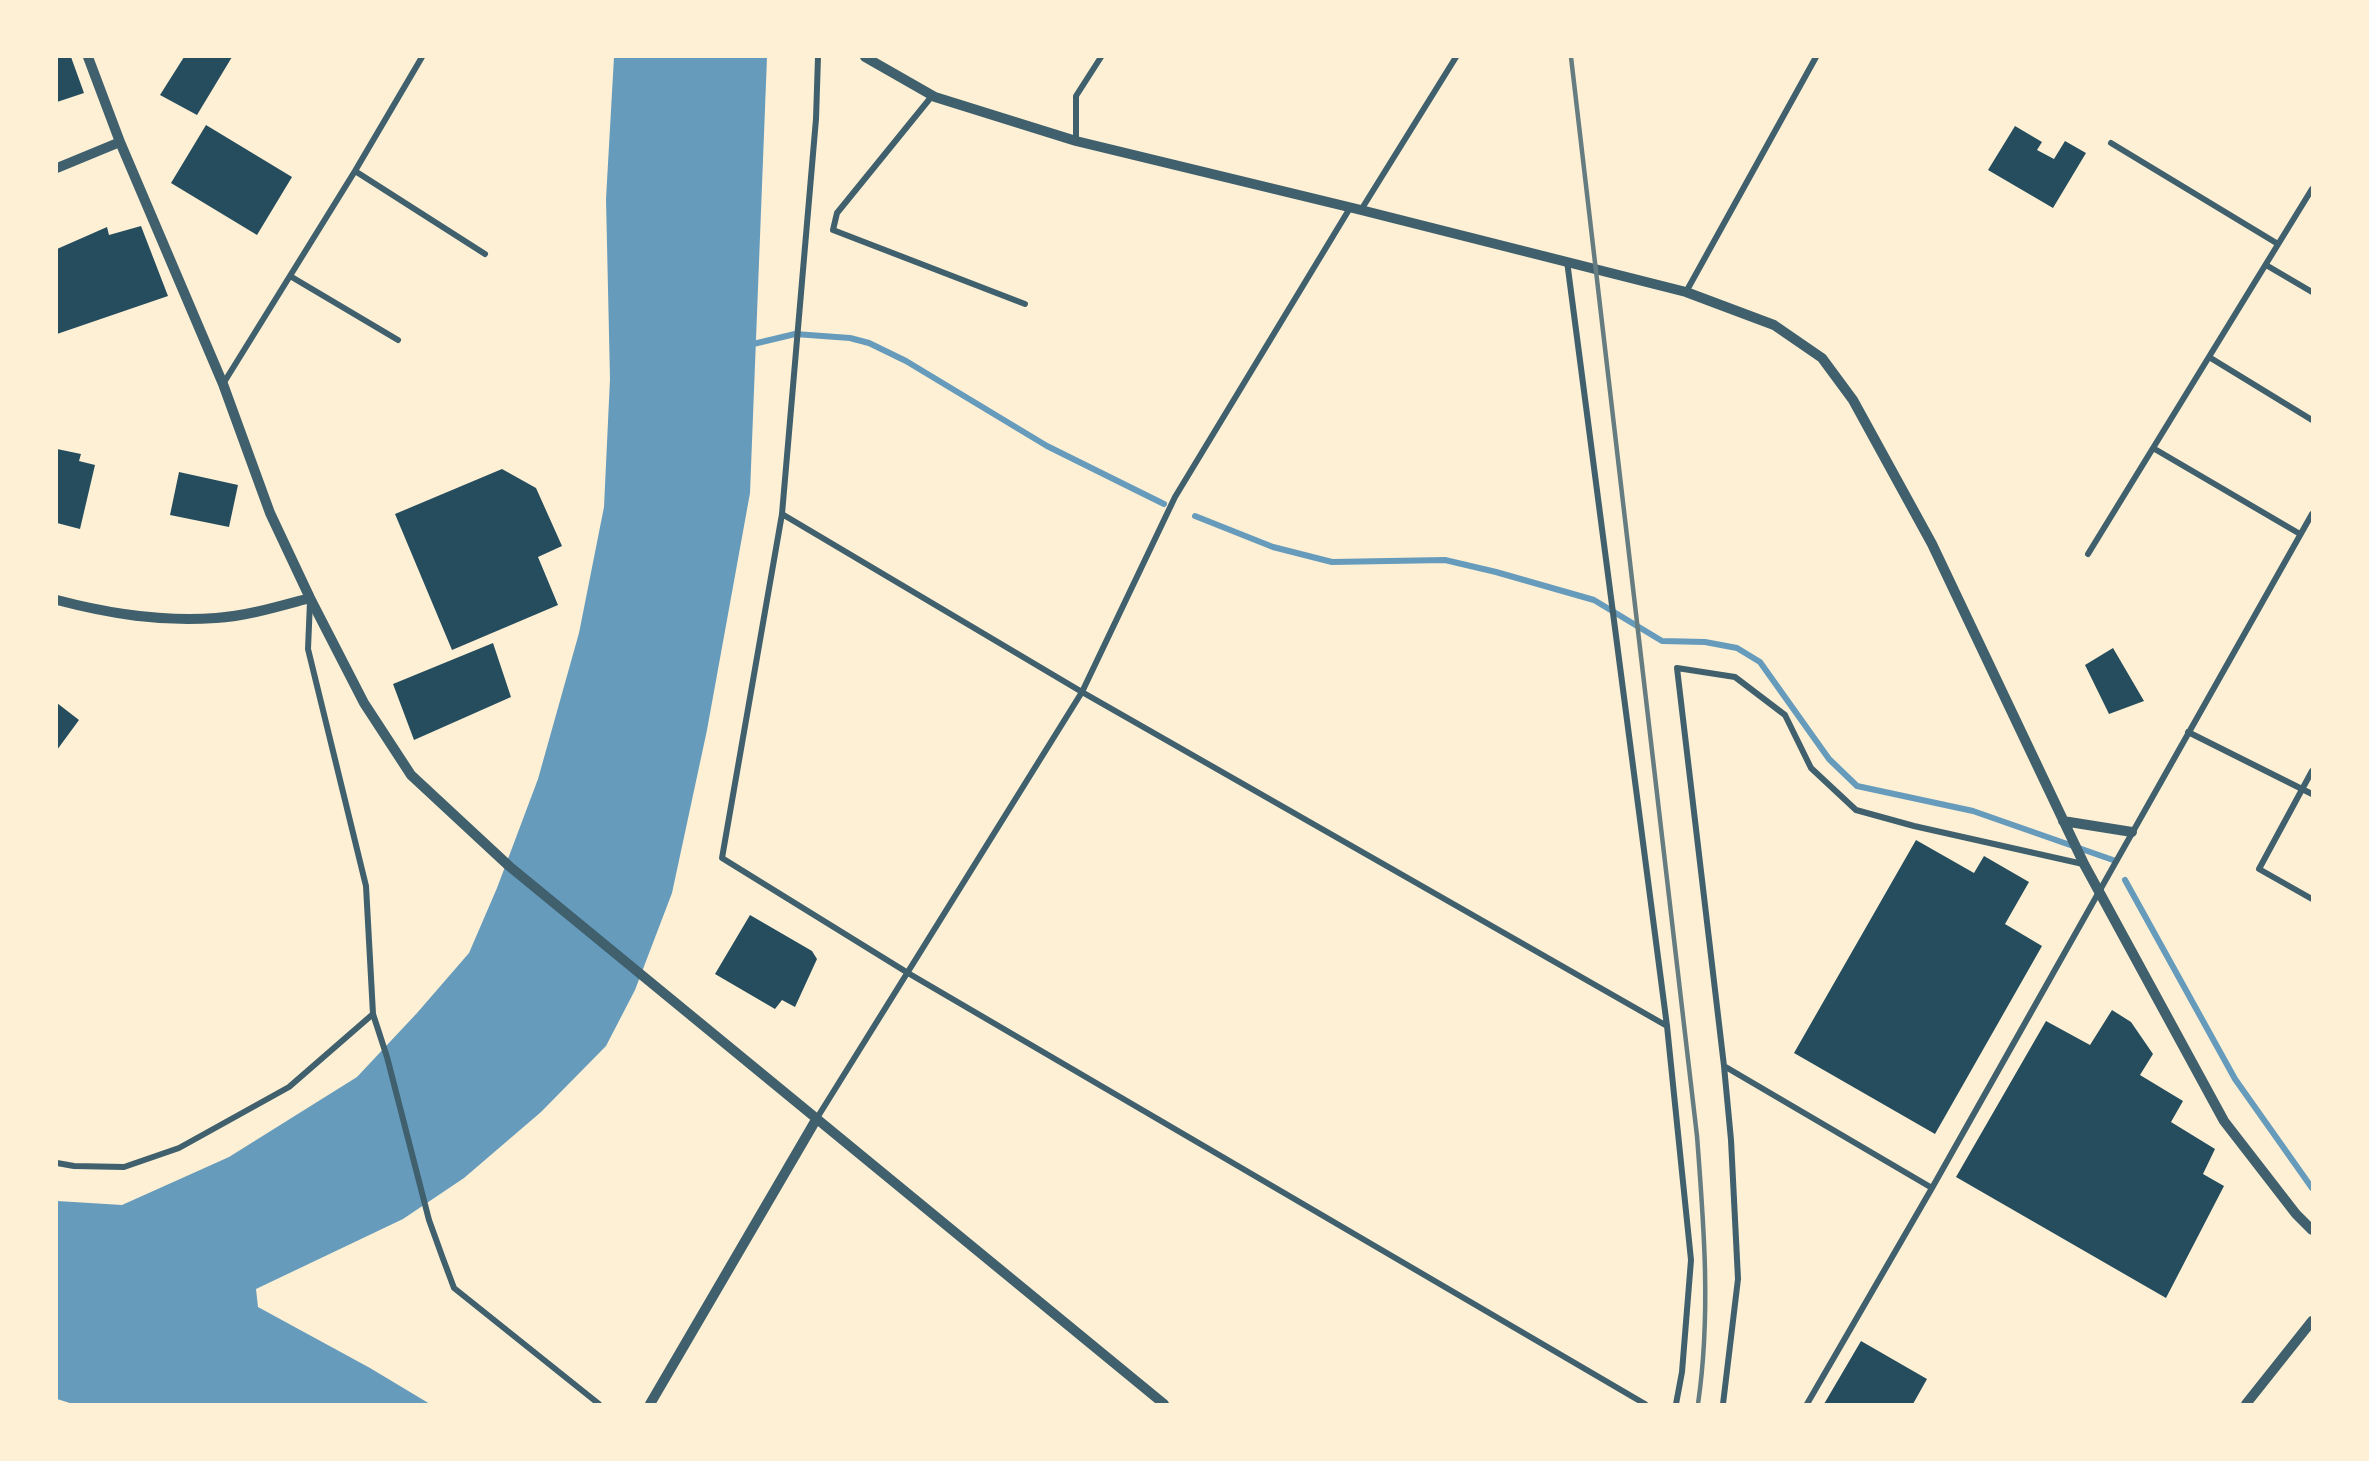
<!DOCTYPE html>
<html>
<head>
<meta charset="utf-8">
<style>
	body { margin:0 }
	#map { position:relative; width:2369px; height:1461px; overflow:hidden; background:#fdf0d5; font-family:"DejaVu Sans",sans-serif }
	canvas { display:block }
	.frame { position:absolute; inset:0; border:58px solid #fdf0d5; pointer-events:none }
</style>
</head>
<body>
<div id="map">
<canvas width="2369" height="1461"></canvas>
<div class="frame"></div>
</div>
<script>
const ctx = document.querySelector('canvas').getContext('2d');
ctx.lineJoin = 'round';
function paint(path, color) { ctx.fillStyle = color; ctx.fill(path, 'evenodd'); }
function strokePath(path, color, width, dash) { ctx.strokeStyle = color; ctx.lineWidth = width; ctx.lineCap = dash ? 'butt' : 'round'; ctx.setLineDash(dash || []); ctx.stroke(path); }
paint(new Path2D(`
	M614 57H767L750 493 707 730 672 893 635 990 606 1046 541 1112 464 1178 403 1219 256 1289 258 1307 370 1368 430 1404H73L57 1399V1201L122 1205 229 1157 357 1077 417 1013 469 953 497 888 538 779 579 633 604 507 610 379 606 199Z`), '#669bbc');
strokePath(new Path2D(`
	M749 345 795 334 850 338 869 343 906 361 1047 446 1164 504
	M1195 516 1273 547 1332 562 1445 560 1496 572 1594 600 1662 641 1705 642 1737 648 1760 662 1829 759 1857 786 1973 811 2113 860
	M2125 880 2235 1079 2312 1188`), '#669bbc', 6);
paint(new Path2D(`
	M57 57H71L84 93 57 102Z
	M184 57H232L197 115 160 95Z
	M206 125 292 177 257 235 171 183Z
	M2015 126 2042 142 2037 150 2054 159 2065 141 2086 153 2053 208 1988 170Z
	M141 226 168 296 57 334V249L107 227 109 235Z
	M57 449 81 454 79 461 95 465 80 529 57 523Z
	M502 469 536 488 562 546 538 557 558 605 452 650 395 514Z
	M179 472 238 485 229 527 170 515Z
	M493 643 511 697 414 740 393 684Z
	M2113 648 2144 701 2109 714 2085 665Z
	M57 703 79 720 57 750Z
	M1916 840 1974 873 1984 856 2029 882 2005 924 2042 946 1935 1134 1794 1053Z
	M750 915 812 951 817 959 795 1007 782 1000 775 1009 715 974Z
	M2112 1010 2131 1022 2153 1054 2140 1075 2183 1101 2171 1122 2215 1149 2203 1174 2224 1186 2166 1298 1956 1177 2046 1021 2090 1045Z
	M1861 1341 1927 1379 1913 1404H1824Z`), '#264d5e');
strokePath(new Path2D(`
	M818 57 816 119 782 514 722 858 908 973 1645 1404
	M932 96 837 213 833 230 1025 304
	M1076 141V96L1101 57
	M2111 143 2278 244
	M355 171 485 254
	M1361 210 1456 57
	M1567 261 1667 1026 1691 1260 1682 1372 1676 1404
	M2266 265 2312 292
	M290 276 398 340
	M1686 292 1816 57
	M2209 357 2312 420
	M223 384 355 171 422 57
	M2153 448 2300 534
	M782 514 1082 692 1667 1026
	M2088 554 2312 189
	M310 601 308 649 366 886 373 1014 387 1057 429 1220 442 1256 454 1288 599 1404
	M2188 732 2312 794
	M2312 771 2259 869 2312 899
	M817 1118 1082 692 1175 497 1350 208
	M57 1163 74 1166 124 1167 179 1148 289 1087 373 1014
	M1932 1188 1724 1066 1677 668 1735 677 1785 715 1811 768 1856 810 1914 826 2083 864
	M1723 1404 1738 1279 1731 1140 1724 1066
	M1807 1404 1932 1188 2312 514`), '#3f606c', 6);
strokePath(new Path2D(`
	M88 57 120 142 223 384 270 513 310 598 364 703 411 775 509 866 1164 1404
	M865 57 935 97 1076 141 1361 210 1686 292 1774 325 1822 358 1853 400 1932 544 2084 864 2224 1121 2296 1214 2312 1230
	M57 168 120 142
	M57 600C110 614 161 622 216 618 247 616 280 606 310 598
	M2063 821 2132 832
	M650 1404 817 1118
	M2246 1404 2312 1321`), '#3f606c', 10);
strokePath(new Path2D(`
	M1571 57 1697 1136C1704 1226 1711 1315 1698 1404`), '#657d81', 4.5);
</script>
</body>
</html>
